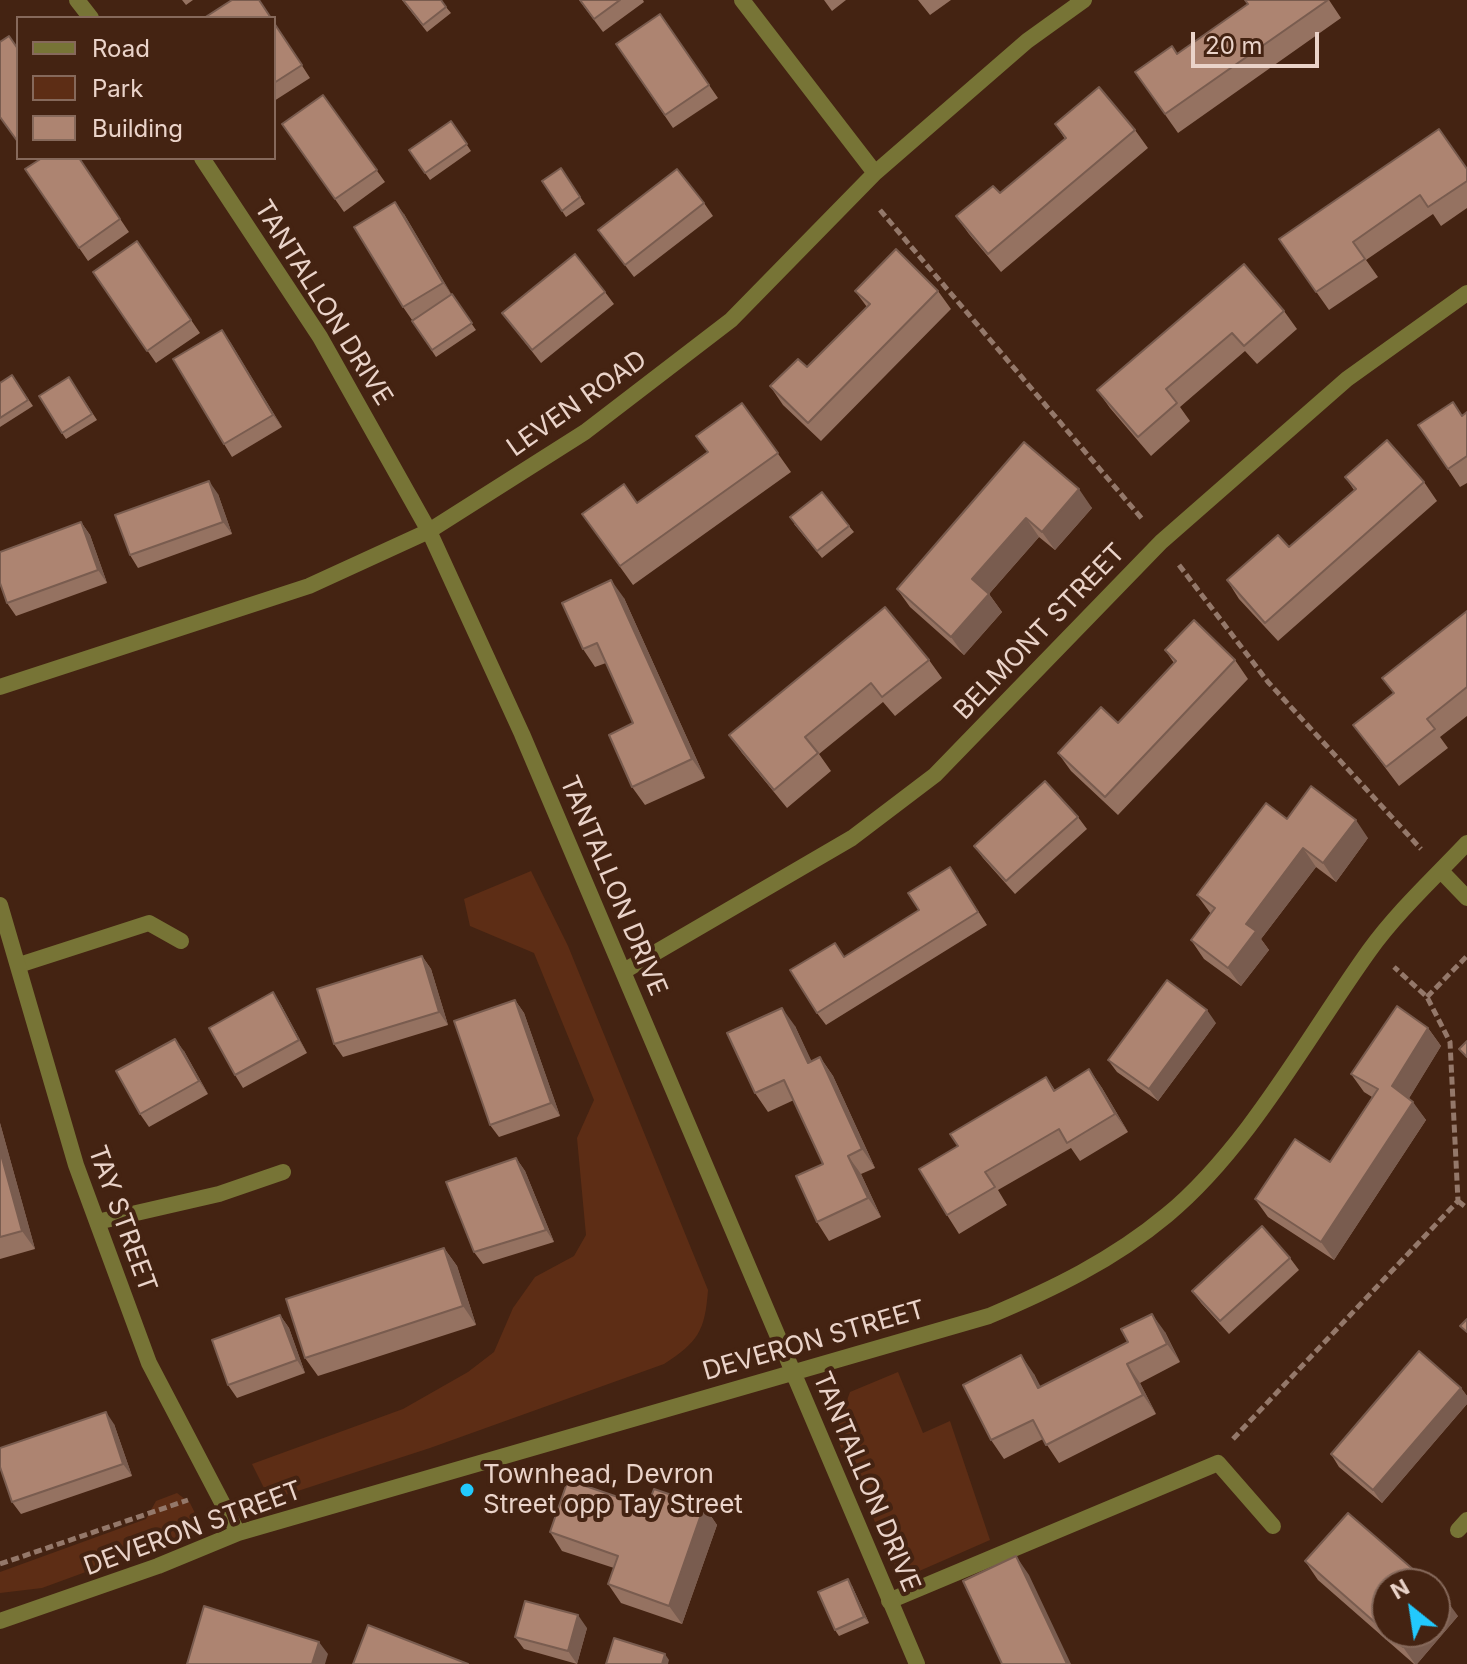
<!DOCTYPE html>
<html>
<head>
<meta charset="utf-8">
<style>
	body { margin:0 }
	#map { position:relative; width:1467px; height:1664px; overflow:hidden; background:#442312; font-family:Inter,sans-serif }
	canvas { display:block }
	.legend { position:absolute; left:16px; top:16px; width:260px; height:144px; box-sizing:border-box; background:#442312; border:2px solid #86695b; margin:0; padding:10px 14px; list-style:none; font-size:24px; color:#ead3c9 }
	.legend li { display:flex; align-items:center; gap:16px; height:40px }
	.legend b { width:40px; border:2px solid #86695b }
	.north { position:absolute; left:1371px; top:1568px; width:80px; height:80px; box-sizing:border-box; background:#442312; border:2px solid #86695b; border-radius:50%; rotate:330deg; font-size:22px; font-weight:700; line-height:32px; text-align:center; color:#ead3c9 }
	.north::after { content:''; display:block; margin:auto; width:28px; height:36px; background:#22c9fd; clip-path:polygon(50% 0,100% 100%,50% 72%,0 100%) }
	.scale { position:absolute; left:1191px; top:32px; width:128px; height:36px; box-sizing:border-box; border:4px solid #ead3c9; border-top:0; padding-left:10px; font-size:24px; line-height:28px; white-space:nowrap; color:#ead3c9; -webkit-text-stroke:6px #442312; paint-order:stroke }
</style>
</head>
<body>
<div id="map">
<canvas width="1467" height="1664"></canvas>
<ul class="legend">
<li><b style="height:10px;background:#777436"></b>Road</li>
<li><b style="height:22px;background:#5d2d15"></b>Park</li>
<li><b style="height:22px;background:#ad8471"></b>Building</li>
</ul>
<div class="north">N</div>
<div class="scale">20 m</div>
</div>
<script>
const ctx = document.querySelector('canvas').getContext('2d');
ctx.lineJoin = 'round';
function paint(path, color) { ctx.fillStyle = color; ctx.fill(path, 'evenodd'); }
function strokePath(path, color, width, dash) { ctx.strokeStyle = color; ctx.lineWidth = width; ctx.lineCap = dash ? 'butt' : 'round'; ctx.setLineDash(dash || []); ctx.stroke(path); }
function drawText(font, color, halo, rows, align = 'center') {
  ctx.font = font + ' Inter,sans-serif'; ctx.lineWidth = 8; ctx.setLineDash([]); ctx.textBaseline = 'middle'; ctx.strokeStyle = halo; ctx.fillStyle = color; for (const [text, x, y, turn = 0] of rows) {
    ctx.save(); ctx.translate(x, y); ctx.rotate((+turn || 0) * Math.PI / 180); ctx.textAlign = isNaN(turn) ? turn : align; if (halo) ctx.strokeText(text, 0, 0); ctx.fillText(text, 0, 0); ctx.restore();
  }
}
paint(new Path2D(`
	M531 871 568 946 708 1290C705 1331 698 1342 664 1364L430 1448 270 1500 252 1464 403 1409 468 1372 494 1352 513 1308 535 1277 574 1256 586 1235 577 1138 594 1100 534 953 470 926 464 899Z
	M898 1372 923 1433 950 1421 990 1540 901 1579 838 1441 839 1422 850 1392Z
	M177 1493 190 1503 196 1515 184 1536 42 1588 0 1593V1572L146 1519 156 1501Z`), '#5d2d15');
strokePath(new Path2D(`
	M880 210 1143 520
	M1179 565 1268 682 1421 849
	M1427 997 1467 956
	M1458 1201 1467 1208
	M1233 1439 1458 1201 1450 1042 1427 997 1394 967
	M0 1564 188 1500`), '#94786a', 5, [8, 4]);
strokePath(new Path2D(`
	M19 965 149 923 181 941
	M889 1601 1218 1463 1273 1526`), '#777436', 16);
strokePath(new Path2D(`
	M77 0 91 18
	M742 0 875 173
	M202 158 320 337 429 531 522 734 917 1664
	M0 687 309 586 429 531 585 432 731 320 875 173 1027 41 1084 0
	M1441 871 1467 898
	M0 905 76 1165 149 1363 238 1533
	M624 971 852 838 935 775 1161 542 1347 379 1467 293
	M97 1222 219 1194 283 1172
	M1458 1530 1467 1520
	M0 1621 158 1566 238 1533 989 1316C1053 1289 1113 1260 1167 1215 1248 1148 1308 1036 1369 951 1397 912 1434 878 1467 843`), '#777436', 16);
paint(new Path2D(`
	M182 0H193L186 5Z
	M402 0 446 7 451 13 427 32Z
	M579 0H643L644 2 603 32Z
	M824 0H846L832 11Z
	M918 0H951L930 15Z
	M1245 0H1329L1341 18 1178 133 1135 72 1177 54 1248 4Z
	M660 14 718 98 673 128 616 44Z
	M274 22 310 78 274 101Z
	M323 95 385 182 344 212 282 124Z
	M451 121 471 151 430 180 409 150Z
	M1055 124 1135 130 1148 148 1001 272 969 234 956 216 1000 193 1065 139Z
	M79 158 129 232 88 261 25 169Z
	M561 168 585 204 566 217 542 181Z
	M1467 169V208L1441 226 1433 214 1366 260 1378 277 1329 310 1279 239Z
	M704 203 713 216 634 277 598 230Z
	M404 214 451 294 476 330 436 357 412 321 424 313 412 320 403 307Z
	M137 241 200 333 156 363 93 272Z
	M855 291H938L951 309 821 441 783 405 770 386 807 367 867 307Z
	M605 292 614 304 541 363 502 313Z
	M1284 311 1297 329 1257 364 1245 351 1180 407 1190 421 1151 456 1110 408 1097 390Z
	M222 330 282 427 232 457 224 444Z
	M12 375 33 406 0 427V383Z
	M69 377 97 420 66 439 62 433Z
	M742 403 791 472 633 585 582 514 637 503 707 452Z
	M1467 412V483L1460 487 1448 469 1462 415Z
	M1024 442 1092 508 1055 550 1039 537 989 594 1002 612 964 655 910 607 897 589Z
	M1345 477 1424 482 1437 501 1278 641 1239 599 1227 580 1289 547 1354 490Z
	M218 494 232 534 138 568 130 555Z
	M81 522 90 535 107 583 16 616 7 603Z
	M794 524 849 526 854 532 822 558Z
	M624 598 705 778 645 805 632 787 633 723 606 663 595 667 583 649Z
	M1467 611V716L1440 737 1448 748 1399 786 1353 725 1394 694 1382 678Z
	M1165 650 1235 660 1248 679 1118 815 1071 771 1058 753 1118 723 1174 663Z
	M929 660 942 678 895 716 883 702 819 754 831 771 787 808 742 753 729 735Z
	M1078 817 1087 829 1015 894 983 858 974 846Z
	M1287 819 1368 838 1336 882 1316 867 1261 939 1269 950 1241 986 1204 959 1191 940 1211 914 1197 895Z
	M950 867 987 925 826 1025 817 1013 844 957 919 910Z
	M422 956 431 969 448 1025 343 1057 334 1044Z
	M273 992 281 1005 307 1053 243 1088 235 1075Z
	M515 1000 524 1013 560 1116 499 1137 490 1125Z
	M1216 1023 1158 1101 1117 1072 1108 1060Z
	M795 1026 811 1061 820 1057 833 1076 875 1168 861 1174 881 1217 829 1241 817 1222 823 1164 794 1100 768 1112 755 1093Z
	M1428 1028 1441 1046 1409 1098 1426 1120 1334 1260 1268 1217 1255 1199 1330 1162 1372 1097 1364 1092 1351 1074Z
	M184 1051 208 1094 149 1127 140 1114Z
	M1089 1069 1102 1088 1128 1132 1080 1161 1071 1148 998 1190 1007 1205 959 1234 947 1215 958 1146 1046 1077 1055 1090Z
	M0 1123 35 1249 0 1259Z
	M516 1158 525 1171 554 1242 483 1264 474 1252Z
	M444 1248 457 1266 476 1325 318 1376 305 1358Z
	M1290 1258 1299 1270 1229 1334 1201 1303 1192 1291Z
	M280 1315 289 1328 305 1373 237 1398 228 1385Z
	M1165 1332 1180 1362 1140 1383 1156 1414 1059 1463 1043 1439 1004 1459 991 1440 1034 1374 1040 1387Z
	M1461 1388 1467 1396V1404L1382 1503 1339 1467 1331 1454Z
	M114 1424 132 1476 21 1514 12 1502Z
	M704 1506 717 1525 682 1624 621 1603 608 1584 614 1568 562 1551 550 1532Z
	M1305 1561 1458 1616 1417 1664H1414L1318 1580Z
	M852 1586 869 1623 839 1636 835 1630Z
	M587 1628 577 1664 524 1649 515 1637Z`), '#957261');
paint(new Path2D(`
	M395 202 404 214 452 295 443 283Z
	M222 330 231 343 282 427 273 415Z
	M209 481 218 494 232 534 223 522Z
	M1079 489 1092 508 1055 550 1042 532Z
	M1026 518 1039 537 989 594 1002 612 964 655 951 637 972 579Z
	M81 522 90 535 107 583 98 570Z
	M611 580 624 598 705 778 692 759Z
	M1356 820 1368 838 1336 882 1323 863Z
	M1303 848 1316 867 1261 939 1269 950 1241 986 1228 968 1246 924Z
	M422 956 431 969 448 1025 439 1012Z
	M273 992 281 1005 307 1053 299 1040Z
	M515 1000 524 1013 560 1116 551 1103Z
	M782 1008 795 1026 821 1081 808 1063Z
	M1207 1010 1216 1023 1158 1101 1149 1089Z
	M1428 1028 1441 1046 1405 1105 1392 1086Z
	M175 1039 184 1051 208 1094 199 1081Z
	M820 1057 833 1076 875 1168 862 1149Z
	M1089 1069 1102 1088 1128 1132 1115 1114Z
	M1413 1102 1426 1120 1334 1260 1321 1242Z
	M0 1123 35 1249 22 1231 0 1151Z
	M848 1156 861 1174 881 1217 868 1198Z
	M516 1158 525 1171 554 1242 546 1230Z
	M444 1248 457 1266 476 1325 463 1306Z
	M1152 1314 1165 1332 1180 1362 1167 1344Z
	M280 1315 289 1328 305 1373 297 1360Z
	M1021 1355 1034 1374 1051 1406 1038 1388Z
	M1127 1364 1140 1383 1156 1414 1143 1395Z
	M1461 1388 1467 1396V1404L1382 1503 1373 1490Z
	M106 1412 114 1424 132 1476 123 1464Z
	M704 1506 717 1525 682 1624 669 1606Z
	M1016 1556 1029 1575 1071 1664H1067Z
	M848 1579 852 1586 869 1623 864 1617Z
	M1445 1598 1458 1616 1417 1664H1415L1403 1647 1416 1632H1435V1610Z
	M578 1615 587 1628 577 1664 568 1651Z
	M319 1642 328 1654 325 1664H312Z
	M665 1654 669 1660 668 1664H662Z`), '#795c4f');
const building = new Path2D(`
	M232 0H259L271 18H204Z
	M403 0H441L446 7 423 25Z
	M580 0H620L594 19Z
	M1245 0H1328L1165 114 1135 72 1172 46 1177 54 1248 4Z
	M660 14 709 85 665 115 616 44Z
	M274 23 302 65 274 83Z
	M9 36 18 49V142L0 117V42Z
	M1099 87 1135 130 988 254 956 216 993 186 1000 193 1066 138 1055 124Z
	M323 95 377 170 335 199 282 124Z
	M451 121 467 144 425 173 409 150Z
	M1439 129 1467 169V181L1428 207 1420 195 1353 242 1365 259 1316 292 1279 239Z
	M42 158H79L120 219 79 248 25 169Z
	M561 168 580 197 562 211 542 181Z
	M677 169 704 203 625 265 598 230Z
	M395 202 443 283 403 307 354 227Z
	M137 241 191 320 147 351 93 272Z
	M896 249 938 291 808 423 770 386 798 359 807 367 870 304 855 291Z
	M575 254 605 292 532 350 502 313Z
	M1244 264 1284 311 1244 346 1232 333 1166 389 1177 403 1138 437 1097 390Z
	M452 294 472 323 432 350 412 321Z
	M222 330 273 415 224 444 173 359Z
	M12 375 28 400 0 418V383Z
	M69 377 92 414 62 433 39 396Z
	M1453 402 1462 416 1467 412V456L1448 469 1418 425Z
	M742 403 778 453 620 566 582 514 624 484 637 503 708 452 696 436Z
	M1387 440 1424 482 1265 623 1227 580 1278 535 1289 547 1356 489 1345 477Z
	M1024 442 1079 489 1042 532 1026 518 972 579 989 594 951 637 897 589Z
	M209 481 223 522 130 555 115 515Z
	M822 492 849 526 817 551 790 517Z
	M81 522 98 570 7 603 0 583V552Z
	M611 580 692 759 632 787 609 735 633 723 597 643 583 649 562 603Z
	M885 607 929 660 882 697 871 683 805 737 818 753 774 790 729 735Z
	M1467 611V687L1427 719 1435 729 1386 767 1353 725 1394 693 1382 678Z
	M1194 620 1235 660 1105 797 1058 753 1101 707 1118 723 1176 661 1165 650Z
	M1045 781 1078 817 1006 881 974 846Z
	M1311 786 1356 820 1323 863 1303 848 1246 924 1256 931 1228 968 1191 940 1215 908 1197 895 1266 803 1287 819Z
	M950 867 978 912 817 1013 790 970 835 943 844 957 919 910 908 893Z
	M422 956 439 1012 334 1044 317 989Z
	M1167 980 1207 1010 1149 1089 1108 1060Z
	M273 992 299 1040 235 1075 209 1028Z
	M515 1000 551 1103 490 1125 454 1021Z
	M1397 1006 1428 1028 1392 1086 1413 1102 1321 1242 1255 1199 1295 1139 1330 1162 1378 1089 1351 1074Z
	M782 1008 808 1063 820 1057 862 1149 848 1156 868 1198 817 1222 796 1176 823 1164 784 1080 755 1093 727 1033Z
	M175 1039 199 1081 140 1114 116 1071Z
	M1467 1041V1057L1459 1049Z
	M1089 1069 1115 1114 1067 1143 1059 1129 985 1172 995 1187 947 1215 919 1169 958 1146 950 1134 1046 1077 1054 1091Z
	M0 1151 22 1231 0 1237Z
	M516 1158 546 1230 474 1252 446 1182Z
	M1262 1226 1290 1258 1220 1321 1192 1291Z
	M444 1248 463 1306 305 1358 286 1299Z
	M1152 1314 1167 1344 1127 1364 1143 1395 1046 1445 1033 1420 991 1440 963 1385 1021 1355 1038 1388 1128 1342 1121 1329Z
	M280 1315 297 1360 228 1385 212 1340Z
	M1467 1319V1332L1460 1326Z
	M1419 1351 1461 1388 1373 1490 1331 1454Z
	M106 1412 123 1464 12 1502 0 1467V1448Z
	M568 1480 647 1507 654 1489 704 1506 669 1606 608 1584 618 1556 550 1532Z
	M1348 1513 1430 1584H1387V1632H1416L1403 1647 1305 1561Z
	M1016 1556 1067 1664H1002L963 1581Z
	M848 1579 864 1617 835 1630 818 1592Z
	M1435 1589 1445 1598 1435 1610Z
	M525 1601 578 1615 568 1651 515 1637Z
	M204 1606 319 1642 312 1664H187Z
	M368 1625 468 1664H353Z
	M614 1638 665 1654 662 1664H606Z`);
paint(building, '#ad8471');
strokePath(building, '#795c4f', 2);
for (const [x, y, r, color] of [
	[467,1490,8,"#22c9fd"]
]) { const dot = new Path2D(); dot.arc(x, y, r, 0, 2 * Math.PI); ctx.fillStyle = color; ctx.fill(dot); strokePath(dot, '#442312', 3); }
drawText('26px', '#ead3c9', '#442312', [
	["TANTALLON DRIVE",323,303,58],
	["LEVEN ROAD",577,404,-35],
	["BELMONT STREET",1040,632,-46],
	["TANTALLON DRIVE",613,886,67],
	["TAY STREET",122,1219,70],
	["DEVERON STREET",814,1341,-16],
	["TANTALLON DRIVE",866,1482,67],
	["DEVERON STREET",193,1529,-20]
]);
drawText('26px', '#ead3c9', '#442312', [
	["Townhead, Devron",483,1475],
	["Street opp Tay Street",483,1505]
], 'left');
</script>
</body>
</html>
